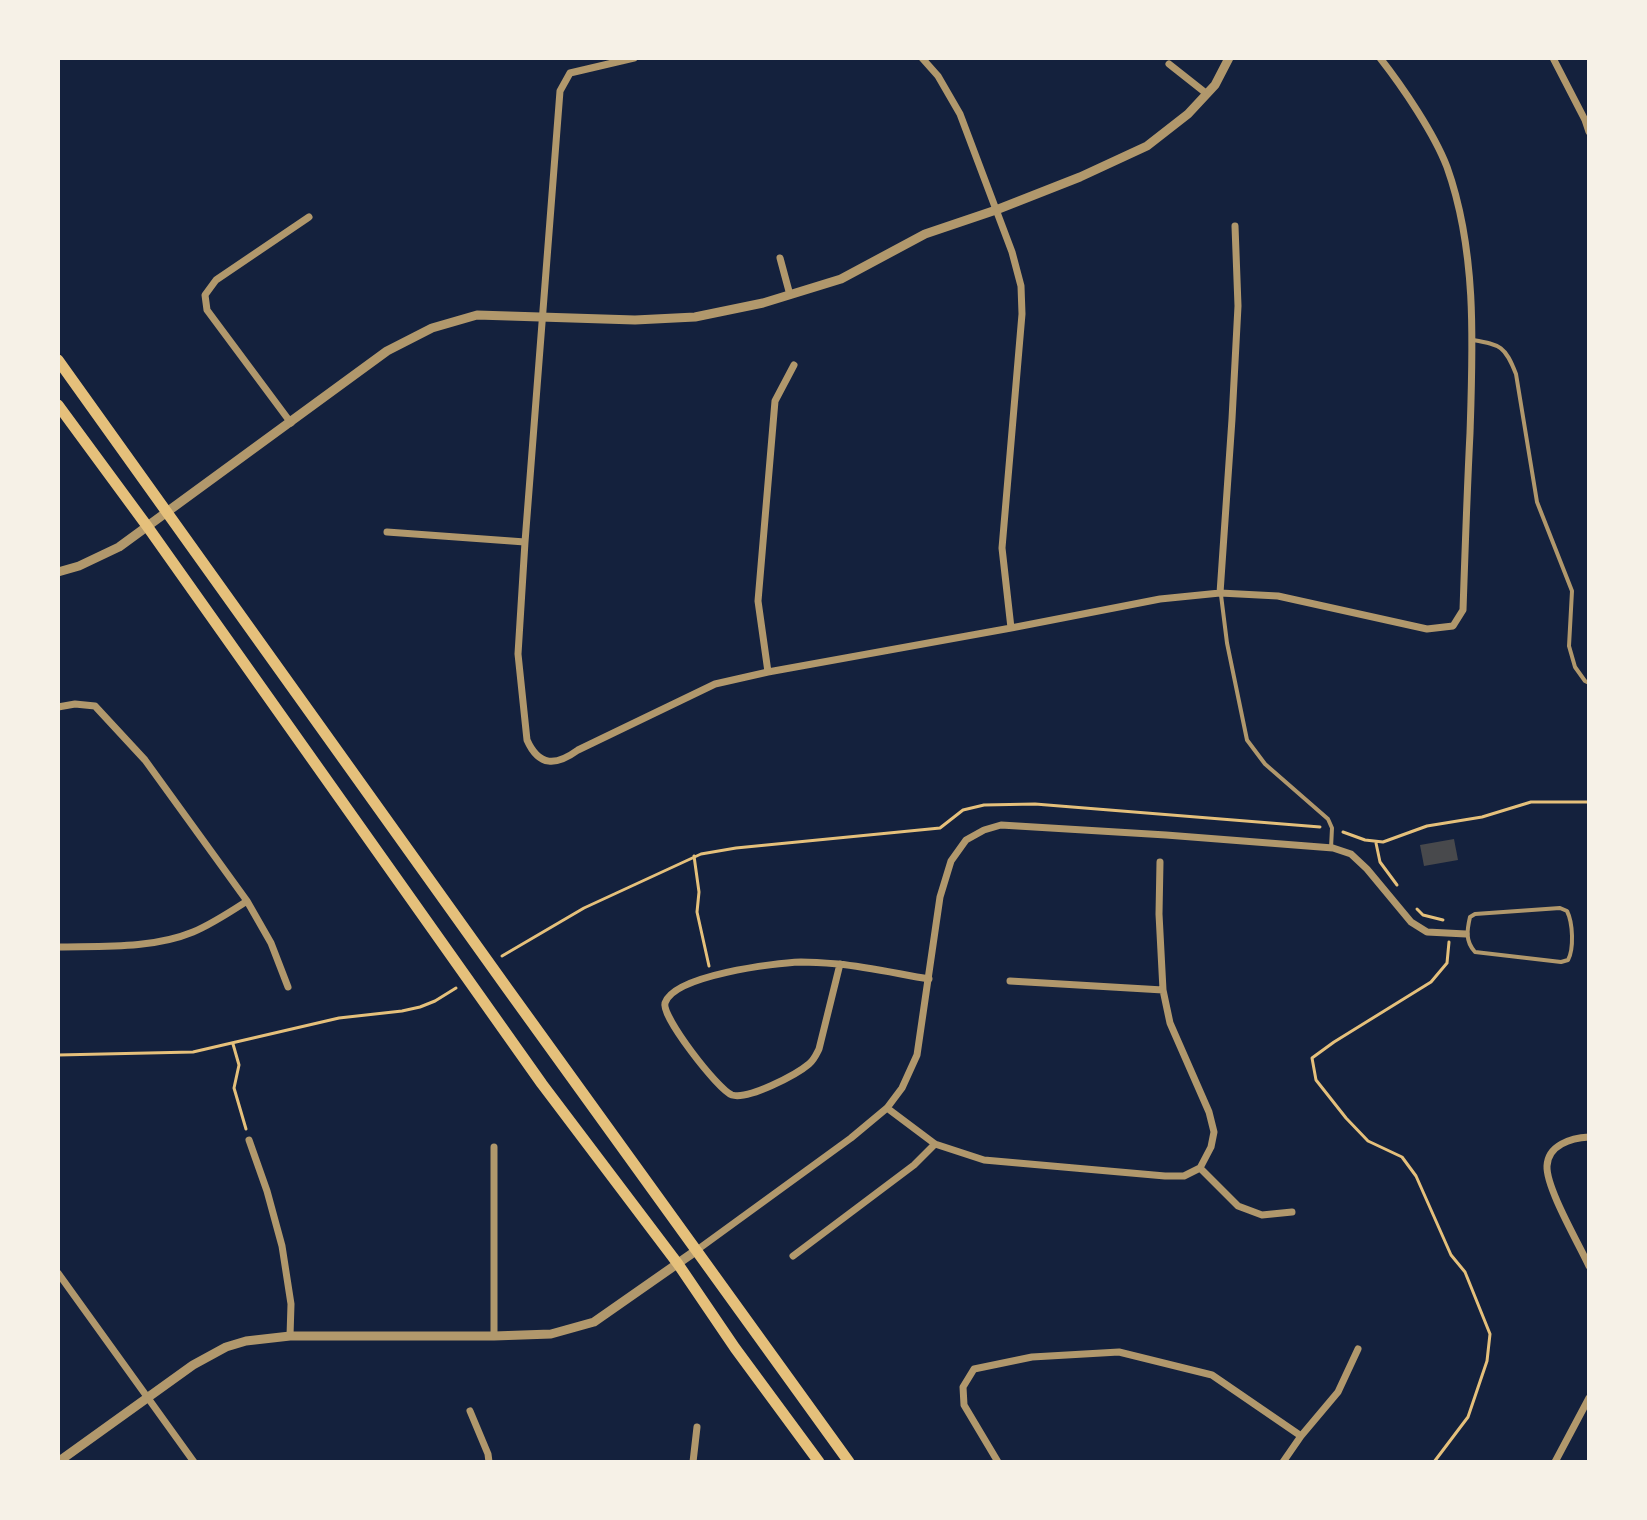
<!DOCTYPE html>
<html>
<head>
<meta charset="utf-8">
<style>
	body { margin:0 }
	#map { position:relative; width:1647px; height:1520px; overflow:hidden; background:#14213d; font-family:"Open Sans",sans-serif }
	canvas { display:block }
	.frame { position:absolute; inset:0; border:60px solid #f6f1e7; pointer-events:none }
</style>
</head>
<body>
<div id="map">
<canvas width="1647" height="1520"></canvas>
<div class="frame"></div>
</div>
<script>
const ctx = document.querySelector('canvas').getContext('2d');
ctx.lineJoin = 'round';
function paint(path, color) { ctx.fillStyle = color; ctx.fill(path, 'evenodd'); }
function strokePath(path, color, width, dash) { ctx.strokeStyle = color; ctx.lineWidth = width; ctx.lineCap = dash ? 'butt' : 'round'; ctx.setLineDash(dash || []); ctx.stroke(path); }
paint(new Path2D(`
	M1454 839 1458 860 1424 866 1420 845Z`), '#48494c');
strokePath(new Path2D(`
	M1343 832 1365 840 1383 842 1427 826 1482 817 1531 802H1589
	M1376 843 1380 862 1397 885
	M694 856 699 892 697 912 709 966
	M1417 909 1423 915 1443 920
	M502 956 584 908 701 854 736 848 940 828 963 810 984 805 1035 804 1320 827
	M233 1044 239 1065 234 1088 246 1129
	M58 1055 193 1052 339 1018 402 1011 420 1007 435 1001 456 988
	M1434 1462 1468 1417 1487 1361 1490 1334 1465 1272 1451 1255 1416 1176 1402 1157 1368 1141 1346 1118 1316 1080 1312 1058 1334 1042 1431 982 1447 963 1449 942`), '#e5c07b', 3);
strokePath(new Path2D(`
	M1473 340C1501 345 1505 346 1516 374L1537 502 1572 591 1569 646 1575 667 1585 681 1589 683
	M1221 595 1227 643 1247 740 1265 764 1328 819 1332 828 1331 848
	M1560 908 1567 911C1573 923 1574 949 1568 960L1561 962 1475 952C1465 941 1467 930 1470 917L1475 914Z`), '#b1986c', 4);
strokePath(new Path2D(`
	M634 58 570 73 560 91 525 542 518 654 527 740C539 767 556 766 578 750L715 684 768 672 1011 628 1160 599 1220 593 1278 596 1427 629 1453 626 1463 610C1465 551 1467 492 1470 433 1473 345 1477 251 1447 167 1434 133 1402 86 1380 58
	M922 58 938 76 960 114 1012 252 1021 286 1022 314 1002 548 1011 628
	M1553 58 1585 120 1589 132
	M1169 64 1207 94
	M780 258 790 295
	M291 423 207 310 205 295 216 280 309 217
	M387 532 525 542
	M1220 593 1232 419 1238 306 1235 226
	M768 672 758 601 775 401 794 365
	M58 707 75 704 95 706 145 760 247 901 271 943 288 987
	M58 947C102 946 152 949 193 932 212 924 230 912 247 901
	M840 964 819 1049C816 1055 814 1060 809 1064 796 1075 748 1100 732 1095 718 1090 661 1016 665 1003 674 975 775 963 801 962 813 962 826 963 838 964 868 967 899 974 929 979
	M1010 981 1163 990
	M887 1108 935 1144 984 1160 1165 1176H1184L1200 1168 1211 1147 1214 1132 1209 1112 1170 1023 1163 990 1159 914 1160 862
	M1589 1137C1571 1138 1548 1145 1547 1166 1546 1188 1579 1244 1589 1266
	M249 1140 267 1191 282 1246 291 1304 290 1336
	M1200 1168 1238 1206 1262 1215 1292 1212
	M697 1250 851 1138 887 1108 902 1088 917 1055 940 897 951 861 966 840 984 830 1001 825 1166 835 1333 848 1351 854 1367 869 1411 922 1427 932 1466 934
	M793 1256 914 1165 935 1144
	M58 1273 194 1462
	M494 1336V1147
	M470 1411 488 1454 489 1462
	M693 1462 697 1427
	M998 1462 964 1405 963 1387 974 1369 1032 1357 1119 1352 1212 1375 1301 1436
	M1283 1462 1301 1436 1338 1392 1358 1349
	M1555 1462 1589 1398`), '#b1986c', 7);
strokePath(new Path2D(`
	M58 572 79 566 119 547 387 351 432 328 477 315 635 320 695 317 763 303 841 279 925 234 996 210 1080 177 1147 146 1188 114 1215 85 1229 58
	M58 1462 193 1365 226 1347 246 1341 290 1336H494L551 1334 594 1322 697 1250`), '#b1986c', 9);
strokePath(new Path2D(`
	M58 360 507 988 849 1462
	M58 405 147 526 542 1084 678 1264 735 1348 819 1462`), '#e5c07b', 11);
</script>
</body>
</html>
